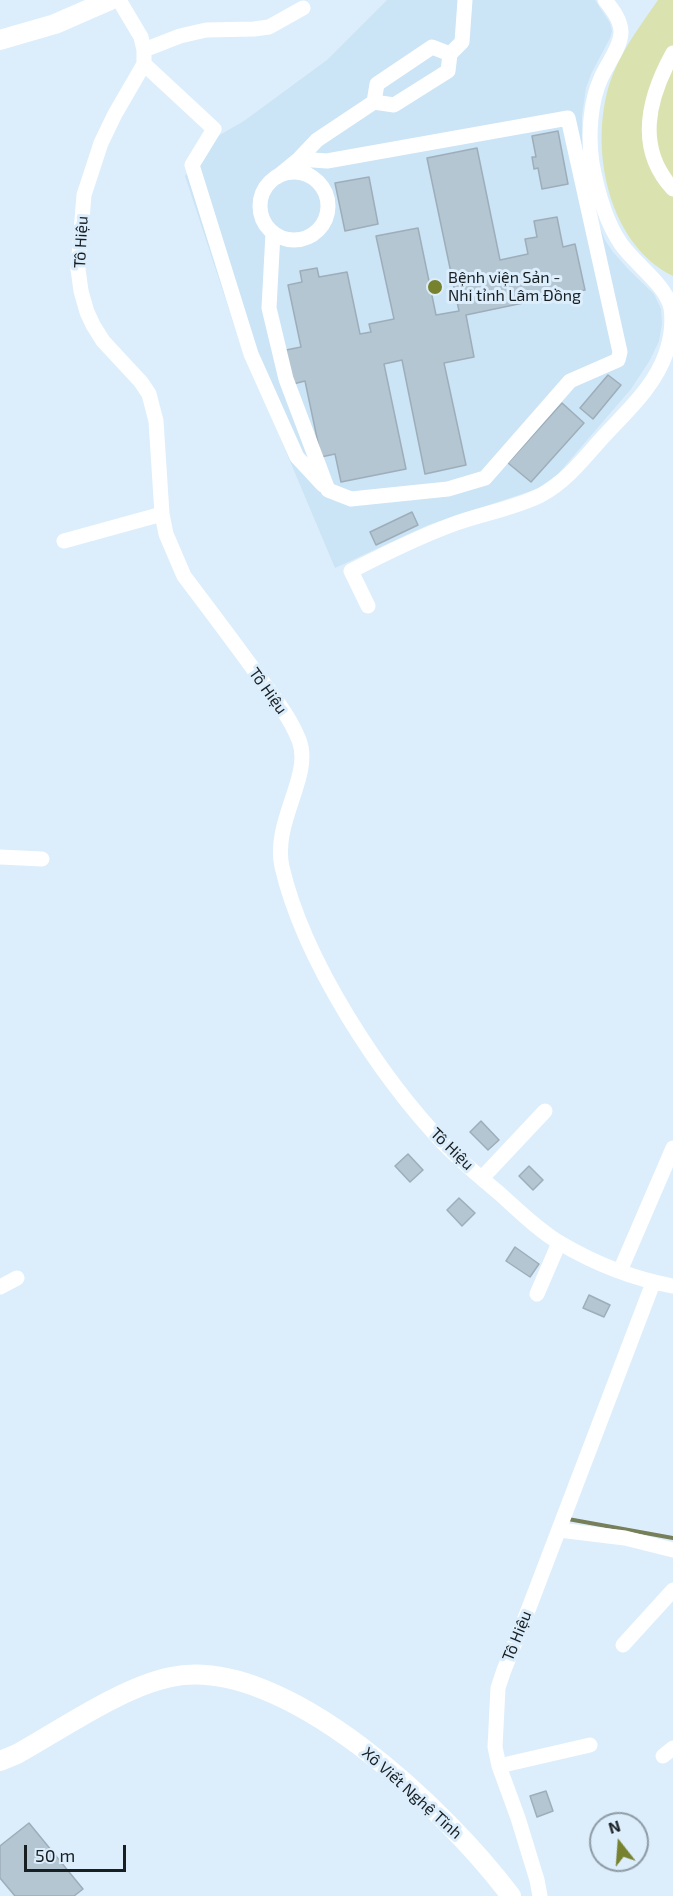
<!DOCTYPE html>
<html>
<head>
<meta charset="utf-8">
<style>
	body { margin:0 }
	#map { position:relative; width:673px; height:1896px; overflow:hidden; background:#dceefb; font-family:"Exo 2",sans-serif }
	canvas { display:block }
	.north { position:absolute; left:589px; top:1812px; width:60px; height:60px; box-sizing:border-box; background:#dceefb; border:2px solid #8e9ba5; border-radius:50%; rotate:343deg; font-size:16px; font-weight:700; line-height:24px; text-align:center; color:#181f23 }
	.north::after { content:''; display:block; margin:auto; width:21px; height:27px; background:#77822f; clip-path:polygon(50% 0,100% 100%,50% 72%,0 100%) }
	.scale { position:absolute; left:24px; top:1845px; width:102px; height:27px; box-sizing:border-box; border:3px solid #181f23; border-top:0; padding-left:8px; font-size:18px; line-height:21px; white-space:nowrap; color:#181f23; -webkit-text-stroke:4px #dceefb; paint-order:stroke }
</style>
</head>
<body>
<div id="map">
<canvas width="673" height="1896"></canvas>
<div class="north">N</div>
<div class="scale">50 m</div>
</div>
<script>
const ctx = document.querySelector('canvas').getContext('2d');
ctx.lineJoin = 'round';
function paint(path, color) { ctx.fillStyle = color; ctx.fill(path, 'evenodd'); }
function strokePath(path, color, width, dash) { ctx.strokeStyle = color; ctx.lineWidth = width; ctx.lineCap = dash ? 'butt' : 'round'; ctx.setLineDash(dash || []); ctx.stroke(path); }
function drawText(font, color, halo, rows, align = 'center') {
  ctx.font = font + ' "Exo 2",sans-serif'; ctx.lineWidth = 6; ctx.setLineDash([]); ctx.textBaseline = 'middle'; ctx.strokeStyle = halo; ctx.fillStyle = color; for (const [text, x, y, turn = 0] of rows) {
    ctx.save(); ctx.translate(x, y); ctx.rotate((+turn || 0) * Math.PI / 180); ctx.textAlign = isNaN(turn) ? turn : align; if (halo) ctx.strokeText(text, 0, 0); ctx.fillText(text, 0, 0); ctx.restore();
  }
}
paint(new Path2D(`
	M387 0H595L610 23 612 31 610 38 591 74 586 88 582 115V145L597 221 605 240 613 252 629 270 654 294 661 309 662 324 659 341 650 360 631 389 558 474 537 489 428 525 335 568 239 340 185 176 211 140 244 121 327 60Z`), '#cbe4f6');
paint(new Path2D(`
	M658 0H673V276C605 243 587 139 613 74 624 47 642 23 658 0Z`), '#dae3b0');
strokePath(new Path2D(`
	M568 1519 673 1538`), '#767e5a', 4);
const building = new Path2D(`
	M558 131 568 184 542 189 538 168 534 169 532 157H536L532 136Z
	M477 148 500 260 528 254 525 239 537 237 534 221 557 217 563 247 575 244 585 290 466 315 474 357 444 363 466 465 425 474 402 360 384 364 406 469 341 482 335 454 321 457 305 381 293 384 286 350 301 347 288 285 302 282 300 271 317 268 319 277 347 272 360 334 371 332 369 324 394 319 376 236 418 228 436 315 459 311 427 158Z
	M369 177 378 224 345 231 335 183Z
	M608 375 621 385 593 419 580 408Z
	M562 403 584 423 531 482 508 463Z
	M412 512 418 525 376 545 370 532Z
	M481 1121 499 1140 488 1150 470 1132Z
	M408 1154 423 1170 410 1182 395 1166Z
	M529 1166 543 1180 533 1190 519 1176Z
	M459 1198 475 1213 462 1226 447 1210Z
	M515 1247 539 1264 530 1277 506 1261Z
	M589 1295 610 1305 604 1317 583 1308Z
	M546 1791 553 1811 537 1817 530 1796Z
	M29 1823 83 1889 74 1896H15L0 1878V1846Z`);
paint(building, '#b4c6d2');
strokePath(building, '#9daeba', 1.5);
strokePath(new Path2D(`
	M119 0 141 37 144 50V64L115 114 101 143 84 195 78 269 81 291 87 312 93 325 103 341 141 382 149 394 156 421 162 514 166 534 184 576C209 609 233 641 257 674 272 695 289 715 299 740 313 776 272 821 282 867 304 961 380 1077 446 1146 463 1163 481 1178 499 1193 518 1210 538 1230 560 1243 594 1263 634 1279 673 1286
	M144 50 180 36 206 30 254 29 269 27 303 8
	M673 53C648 98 635 148 673 189
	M144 64 214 129 192 165 251 354 297 457 323 485
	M374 102 377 84 432 47 450 54
	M260 206a34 34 0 1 1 68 0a34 34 0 1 1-68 0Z
	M277 177 299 159 317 140 374 102 394 105 448 71 450 54 462 42 465 0
	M273 233 269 308 286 379 328 490 351 499 448 489 485 478 570 381 618 360 620 352 568 118 327 161 299 159
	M64 541 162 514
	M368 606 351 571C384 554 416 538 451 525 480 514 513 509 541 495 567 481 585 457 604 436 627 411 655 386 666 353 671 339 673 322 671 308 666 285 634 263 621 244 605 221 597 190 592 163 588 136 590 102 601 78 607 64 621 47 621 32 621 20 612 9 605 0
	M0 857 42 859
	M482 1178 545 1111
	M620 1271 673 1148
	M0 1287 17 1278
	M537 1294 559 1243
	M559 1530 625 1538 673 1550
	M623 1645 673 1590
	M663 1756 673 1748
	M499 1766 590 1745
	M540 1896 537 1880 518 1818 499 1766 495 1747 498 1688 504 1670 527 1613 653 1283`), '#fff', 15);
strokePath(new Path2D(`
	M0 40 55 24 110 0
	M0 1761 17 1754C62 1729 122 1687 171 1677 285 1653 449 1813 511 1896`), '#fff', 20);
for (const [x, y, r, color] of [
	[435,287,8,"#77822f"]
]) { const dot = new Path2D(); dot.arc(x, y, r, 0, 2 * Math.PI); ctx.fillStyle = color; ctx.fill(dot); strokePath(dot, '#dceefb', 2); }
drawText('16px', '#181f23', '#dceefb', [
	["Tô Hiệu",81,242,-87],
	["Tô Hiệu",268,691,54],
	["Tô Hiệu",452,1149,44],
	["Tô Hiệu",517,1636,-68],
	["Xô Viết Nghệ Tĩnh",412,1793,42]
]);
drawText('16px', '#181f23', '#dceefb', [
	["Bệnh viện Sản -",448,278],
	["Nhi tỉnh Lâm Đồng",448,296]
], 'left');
</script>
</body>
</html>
